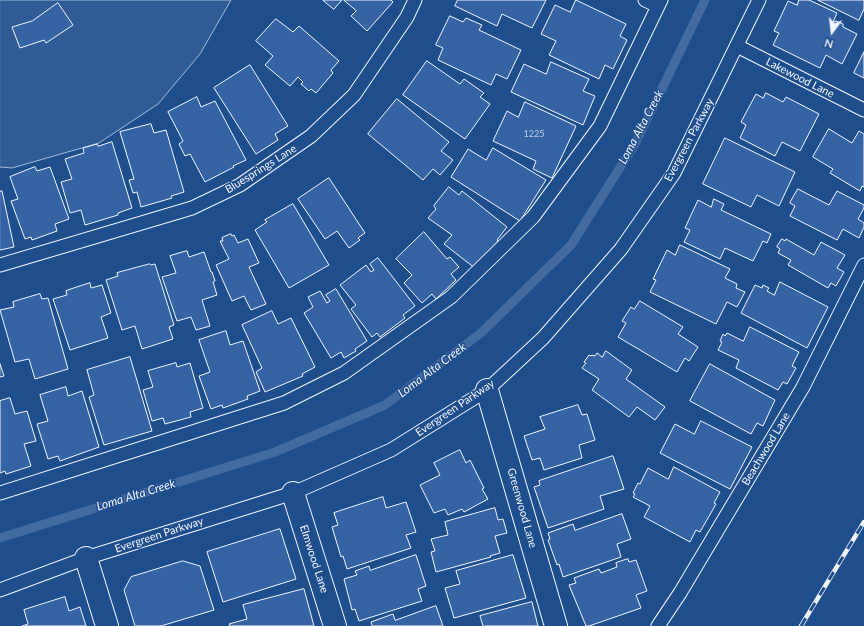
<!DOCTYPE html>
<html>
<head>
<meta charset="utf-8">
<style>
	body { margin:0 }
	#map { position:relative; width:864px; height:626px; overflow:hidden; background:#1f4e8c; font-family:Lato,sans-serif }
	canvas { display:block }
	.north { position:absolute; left:812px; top:12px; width:40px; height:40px; -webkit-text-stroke:3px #1f4e8c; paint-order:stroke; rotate:195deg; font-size:11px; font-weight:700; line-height:16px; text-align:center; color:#f2f6ff }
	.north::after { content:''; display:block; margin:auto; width:14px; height:18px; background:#f2f6ff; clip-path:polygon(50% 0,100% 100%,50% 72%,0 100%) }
</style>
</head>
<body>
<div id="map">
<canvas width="864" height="626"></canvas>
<div class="north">N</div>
</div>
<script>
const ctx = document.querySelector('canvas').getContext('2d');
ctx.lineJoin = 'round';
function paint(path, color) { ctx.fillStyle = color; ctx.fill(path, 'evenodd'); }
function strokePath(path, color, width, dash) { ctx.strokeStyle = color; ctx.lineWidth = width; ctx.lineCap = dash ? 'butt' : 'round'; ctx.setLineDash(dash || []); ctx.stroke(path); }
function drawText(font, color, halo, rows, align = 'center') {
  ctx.font = font + ' Lato,sans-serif'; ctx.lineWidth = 3; ctx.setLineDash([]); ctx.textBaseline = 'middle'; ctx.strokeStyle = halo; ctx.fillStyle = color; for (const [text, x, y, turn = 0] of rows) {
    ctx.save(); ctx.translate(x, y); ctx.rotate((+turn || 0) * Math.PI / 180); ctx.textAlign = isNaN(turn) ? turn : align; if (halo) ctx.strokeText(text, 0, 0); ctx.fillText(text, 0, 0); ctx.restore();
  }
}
const green = new Path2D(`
	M0 0H231L200 54 158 104 99 143 12 168 0 167Z`);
paint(green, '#305b95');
strokePath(green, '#a8bbd7', 1);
strokePath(new Path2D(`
	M0 538 275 452 385 405 481 333 571 245 635 144 705 0`), '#446ba0', 9);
const building = new Path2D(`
	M323 0H342L334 9Z
	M344 0H391L393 2 367 31 351 16 356 11Z
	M458 0H546L532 28 502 14 497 26 455 6Z
	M576 0 626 24 620 36 627 40 613 69 605 65 599 79 549 55 556 41 541 34 555 5 570 12Z
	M799 0H809L837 13 833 22 836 21 843 24V27L857 34 842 64 826 55 820 68 773 45 779 33 774 31 788 1 797 5Z
	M818 0H864V9L859 20Z
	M58 3 73 25 46 43 44 40 20 48 12 27 32 21Z
	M450 16 463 22 466 18 482 25 479 30 521 50 507 79 496 74 491 85 438 60 443 48 436 45Z
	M276 19 293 32 299 26 339 61 331 70 333 73 316 93 311 89 309 91 301 84 303 82 298 77 290 86 265 65 273 56 256 41Z
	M864 52V78L854 73Z
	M427 61 460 84 464 79 484 93 480 97 490 104 465 139 403 95Z
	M551 62 589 79 583 91 595 96 583 125 511 92 524 64 546 74Z
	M250 65 288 126 275 134 278 140 256 154 214 88Z
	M766 93 783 102 786 97 819 114 800 151 782 142 775 156 740 138 746 125 741 122 756 94 763 98Z
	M197 97 201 107 215 101 246 160 233 166 234 167 205 182 190 154 185 156 179 144 183 141 168 112Z
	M397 99 449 142 441 151 453 160 440 175 433 169 423 180 368 134Z
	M525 102 576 126 552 178 533 169 536 161 493 141 507 111 518 117Z
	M151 124 154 133 166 130 184 192 171 196 172 198 141 207 137 192 133 193 129 180 134 179 120 132Z
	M829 129 852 143 859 131 864 134V187L862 186 860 191 830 173 833 169 813 157Z
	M725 138 795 172 779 206 757 195 751 207 703 184Z
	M112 142 132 208 118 213V215L85 225 81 210 70 213 61 182 72 179 65 159 84 153 83 148 97 144 98 146Z
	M493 148 546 180 520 221 451 177 468 149 486 160Z
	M35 167 37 171 50 167 69 219 55 224 57 231 32 240 31 237 25 239 11 201 18 199 10 177Z
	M329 178 365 233 358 238 360 240 349 248 337 231 325 239 298 199Z
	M449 187 459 195 462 191 507 227 497 240 498 241 476 269 444 244 452 235 428 218 436 209 434 206Z
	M798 189 829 205 837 191 864 205V208L858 219 864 223V227L859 238 843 229 837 240 790 216 795 206 790 203Z
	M0 191H2L14 247 0 250Z
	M714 199 724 204 721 210 771 234 767 243 763 241 753 261 725 248 720 259 684 242 690 230 685 228 698 200 711 207Z
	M293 204 329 265 289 288 255 230 267 222 265 220Z
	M424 232 447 259 450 257 459 267 451 274 456 280 436 299 432 294 422 303 404 283 412 275 396 259Z
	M231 234 232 236 234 235 238 243 248 239 259 263 249 267 266 304 251 310 244 296 232 301 216 265 229 259 220 241H223L222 238Z
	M782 239 785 241 786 239 814 255 821 242 845 255 837 268 844 272 836 286 831 283 828 288 788 265 791 260 778 253 780 249 777 247Z
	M680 245 730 269 725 278 737 284 736 288 745 292 737 307 727 302 716 324 650 292 656 280 653 279 667 250 675 255Z
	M187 251 189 257 204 252 211 272H212L215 281 213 282 217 295 202 300 210 326 196 330 191 317 177 321 162 277 176 273 170 256Z
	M378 258 415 306 403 315 405 318 380 337 377 333 372 337 351 309 356 305 340 285 366 265 371 272 374 270 370 264Z
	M150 264 151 265 155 264 174 325 169 327 173 339 142 349 135 326 122 330 106 280 118 276 117 273Z
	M780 282 828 307 807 348 741 313 755 285 762 288 763 285 769 288 767 291 774 295Z
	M90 283 91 288 102 285 111 313 101 317 108 338 70 350 53 299 67 295 66 291Z
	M336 289 367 341 355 349 356 351 344 358 341 352 331 358 304 313 313 307 308 297 320 291 327 303 330 301 326 295Z
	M40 294 42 299 48 298 68 369 35 379 29 359 15 362 0 310 14 307 13 302Z
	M640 301 683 327 678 334 698 347 689 361 685 358 677 372 618 337 626 323 622 321 631 307 634 309Z
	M272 311 278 324 291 318 315 367 302 374 303 376 265 392 256 372 262 368 242 325Z
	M750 327 799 352 792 366 796 368 787 384 783 382 778 390 736 368 739 360 718 350 722 342 720 341 723 334 725 336 727 333 743 341Z
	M226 331 230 345 243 341 260 391 247 396 248 399 223 408 222 405 211 409 199 376 210 372 199 340Z
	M606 351 632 370 626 379 665 407 655 420 637 407 629 417 592 390 599 379 582 368 586 363 584 362 589 355 591 356 592 355 595 356 597 353 602 357Z
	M130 357 152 431 104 445 89 397 94 395 87 370Z
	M176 363 177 367 190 363 203 408 190 412 191 417 165 424 163 418 152 421 143 390 153 387 148 371Z
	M0 364 4 376 0 377Z
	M710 364 775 400 763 426 757 423 751 434 690 401Z
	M66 387 68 396 82 391 99 447 60 461 58 456 48 459 37 424 48 421 40 395Z
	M10 398 15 414 27 411 36 441 24 444 31 466 6 474 5 471 0 473V401Z
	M578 405 582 415 587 414 595 440 579 445 582 458 544 470 540 458 532 460 524 436 545 429 540 417Z
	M701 421 752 447 730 489 660 453 675 424 694 434Z
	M460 450 466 463 470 460 484 488 482 489 488 499 464 512 462 509 448 515 445 509 434 513 420 485 440 475 434 463Z
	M613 456 624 489 600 496 604 509 548 528 534 487 540 485 539 481Z
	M674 467 720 492 714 503 716 504 700 532 696 530 690 542 644 517 650 506 633 497 635 494 633 493 638 483 640 484 648 468 668 479Z
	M383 497 386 508 406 502 416 532 406 535 411 548 347 569 343 556 341 557 332 527 338 525 334 513Z
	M495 508 498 520 503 519 507 533 495 536 500 553 490 556 491 557 436 572 431 552 435 551 431 539 448 535 445 522Z
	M622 514 631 539 617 544 621 557 563 577 559 564 557 565 548 540 550 539 548 533 573 524 575 530Z
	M280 529 296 579 223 602 207 552Z
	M416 555 426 586 418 589 422 601 359 621 355 609 352 610 344 579 357 575 355 571 369 566 370 570Z
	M513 555 526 598 454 618 445 588 460 584 456 571Z
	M628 559 629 562 636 560 647 591 636 595 641 608 589 626H586L569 585 576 583 574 578 599 569 601 573 617 567 616 563Z
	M183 561 200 566 214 610 161 626H135L124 590 131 577Z
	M304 589 314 626H230L229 624 247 619 243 605Z
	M65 597 69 611 80 607 86 626H22L28 624 24 610Z
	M532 602 538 626H483L480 616Z
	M436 606 443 626H372L371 622 393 614 395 620Z`);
paint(building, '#3563a3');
strokePath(building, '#f2f6ff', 1);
const lane = new Path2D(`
	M645 0 658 6
	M737 46 864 110
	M0 265 192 208 240 185 311 136 354 95 407 17 415 0
	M0 493 284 403 344 373 451 297 533 217 600 126 661 0
	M0 590 86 558 293 493 391 450 487 390 543 338 621 249 674 173 759 0
	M658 626 680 593 803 387 864 265`);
const street = new Path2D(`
	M487 390 556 626
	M293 493 335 626
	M86 558 107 626`);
strokePath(lane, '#f2f6ff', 15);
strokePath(street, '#f2f6ff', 24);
strokePath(lane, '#1f4e8c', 13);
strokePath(street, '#1f4e8c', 22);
const rail = new Path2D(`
	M801 626 864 522`);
strokePath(rail, '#f2f6ff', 4.5);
strokePath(rail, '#1f4e8c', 3, [9]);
drawText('9px', '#c3d1e8', null, [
	["1225",534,134]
]);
drawText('11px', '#f2f6ff', '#1f4e8c', [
	["Lakewood Lane",800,78,27],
	["Evergreen Parkway",689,140,-62],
	["Bluesprings Lane",261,169,-32],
	["Evergreen Parkway",455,408,-34],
	["Beachwood Lane",766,449,-59],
	["Greenwood Lane",522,508,74],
	["Evergreen Parkway",159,535,-18],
	["Elmwood Lane",314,559,72]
]);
drawText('italic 12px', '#f2f6ff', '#1f4e8c', [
	["Loma Alta Creek",641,127,-62],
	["Loma Alta Creek",432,370,-37],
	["Loma Alta Creek",136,495,-17]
]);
</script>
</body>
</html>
